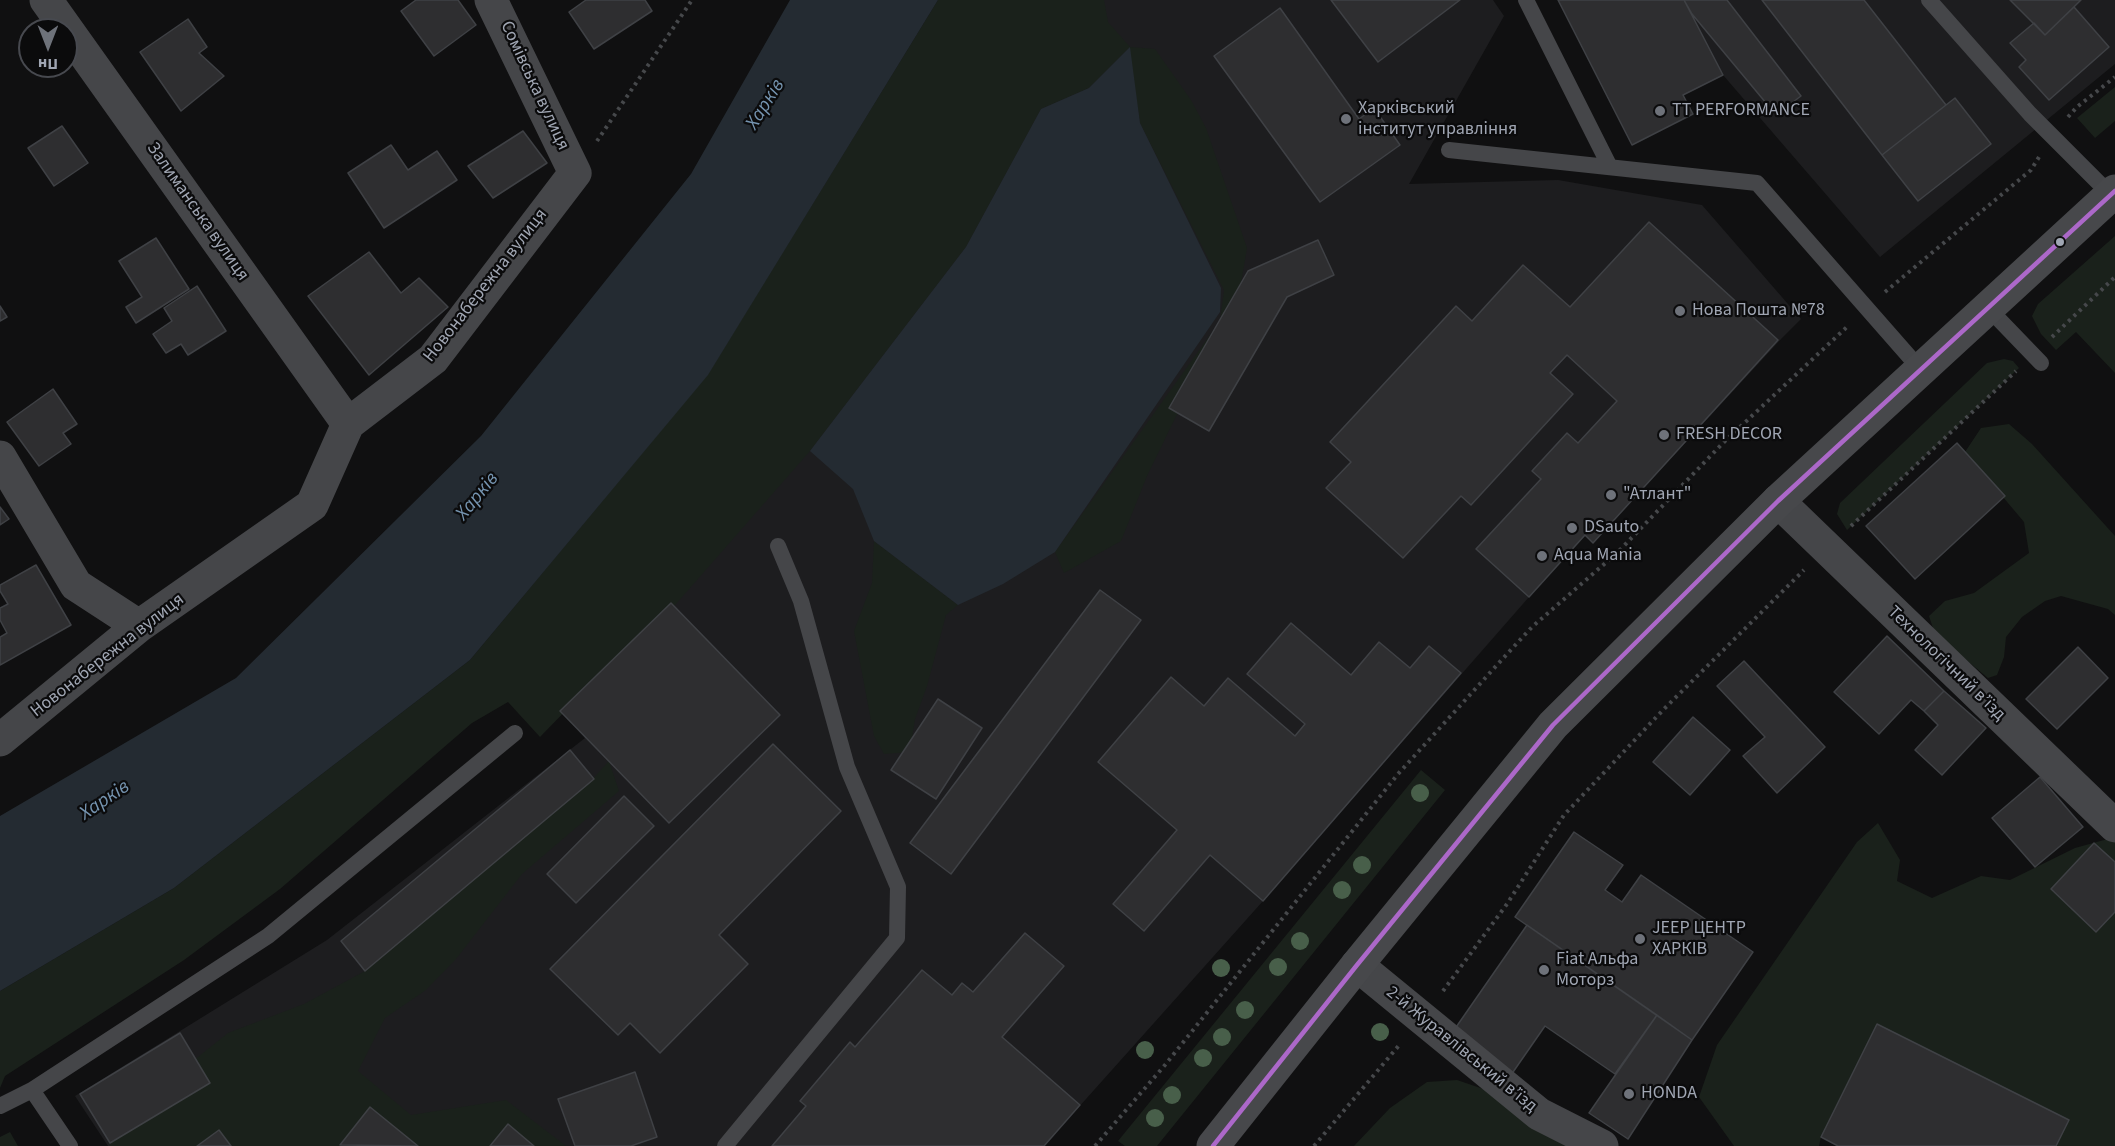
<!DOCTYPE html>
<html>
<head>
<meta charset="utf-8">
<style>
	body { margin:0 }
	#map { position:relative; width:2115px; height:1146px; overflow:hidden; background:#101011; font-family:"Source Sans 3",sans-serif }
	canvas { display:block }
	.north { position:absolute; left:18px; top:18px; width:60px; height:60px; box-sizing:border-box; background:#0b0b0c; border:2px solid #47494f; border-radius:50%; rotate:180deg; font-size:16px; font-weight:700; line-height:24px; text-align:center; color:#a0a6b3 }
	.north::after { content:''; display:block; margin:auto; width:21px; height:27px; background:#6e727a; clip-path:polygon(50% 0,100% 100%,50% 72%,0 100%) }
</style>
</head>
<body>
<div id="map">
<canvas width="2115" height="1146"></canvas>
<div class="north">Пн</div>
</div>
<script>
const ctx = document.querySelector('canvas').getContext('2d');
ctx.lineJoin = 'round';
function paint(path, color) { ctx.fillStyle = color; ctx.fill(path, 'evenodd'); }
function strokePath(path, color, width, dash) { ctx.strokeStyle = color; ctx.lineWidth = width; ctx.lineCap = dash ? 'butt' : 'round'; ctx.setLineDash(dash || []); ctx.stroke(path); }
function drawText(font, color, halo, rows, align = 'center') {
  ctx.font = font + ' "Source Sans 3",sans-serif'; ctx.lineWidth = 4.5; ctx.setLineDash([]); ctx.textBaseline = 'middle'; ctx.strokeStyle = halo; ctx.fillStyle = color; for (const [text, x, y, turn = 0] of rows) {
    ctx.save(); ctx.translate(x, y); ctx.rotate((+turn || 0) * Math.PI / 180); ctx.textAlign = isNaN(turn) ? turn : align; if (halo) ctx.strokeText(text, 0, 0); ctx.fillText(text, 0, 0); ctx.restore();
  }
}
paint(new Path2D(`
	M1071 0H1493L1504 16 1409 184 1558 180 1702 205 1801 319 1782 338 1593 543 1585 536 1529 597 1263 901 1044 1146H108L75 1096 327 940 585 738 560 711Z
	M1683 0H2115V64L1880 257 1723 75Z`), '#1d1d1f');
paint(new Path2D(`
	M938 0H1104L1108 22 1130 47 1155 49 1191 100 1206 128 1247 248 1238 301 1182 404 1147 476 1121 541 1064 573 1055 552 1220 321 1224 290 1140 123 1129 48 1089 88 1041 109 966 247 810 451 676 604 652 622 540 737 508 702 472 723 280 889 184 960 5 1076 0 1088V991L174 888 470 660 708 374Z
	M2115 87V121L2095 138 2077 118Z
	M2115 236V373L2076 332 2056 350 2041 334 2032 316 2038 304Z
	M2004 359 2013 361 2019 368 1847 530 1837 514 1840 503 1987 363Z
	M2009 424 2032 444 2115 536V615L2108 609 2061 596 2045 601 2022 617 2006 637 2004 657 1997 675 1988 678 1935 634 1929 616 1945 601 1974 593 2029 553 2024 522 1965 452 1981 428Z
	M874 541 958 605 946 615 927 686 915 719 910 752 884 754 874 736 854 631 872 583Z
	M609 761 619 791 522 874 456 959 426 990 385 1018 358 1071 411 1115 506 1100 566 1146H110L104 1132 228 1033 304 1004 365 971 589 783Z
	M1421 770 1445 790 1157 1146H1125L1118 1141Z
	M1878 823 1900 860 1897 881 1932 898 1981 876 2010 880 2075 848 2115 837V1146H2056L1877 1025 1821 1137 1819 1146H1734L1699 1097 1717 1045 1857 842Z
	M1457 1080 1504 1096 1569 1146H1354L1390 1108 1427 1082Z
	M10 1132 18 1146H0V1137Z`), '#1a211b');
paint(new Path2D(`
	M790 0H938L708 375 470 660 174 888 0 991V816L236 678 481 436 691 174Z
	M1130 47 1140 123 1221 288 1220 312 1055 552 1003 584 958 605 874 541 853 489 810 451 966 247 1041 109 1089 88Z`), '#242b32');
const building = new Path2D(`
	M416 0H458L476 25 434 56 401 11Z
	M586 0H645L652 11 594 49 569 12Z
	M1331 0H1460L1378 62Z
	M1558 0H1684L1723 75 1683 95 1693 114 1632 145Z
	M1684 0H1727L1801 96 1776 115 1692 14Z
	M1762 0H1864L1946 105 1882 155Z
	M2010 0H2081L2045 35Z
	M2074 7 2109 47 2049 100 2019 67 2026 60 2010 43 2034 23 2045 35Z
	M1280 8 1359 119 1374 108 1400 145 1320 202 1214 56Z
	M188 19 207 47 199 53 224 76 181 111 140 52Z
	M1955 98 1991 144 1918 201 1882 155Z
	M62 126 88 163 54 186 28 148Z
	M523 131 547 163 493 198 468 166Z
	M391 145 408 170 437 151 457 180 384 228 348 173Z
	M1649 222 1778 340 1593 543 1585 535 1529 597 1476 549 1541 479 1532 471 1567 433 1578 443 1617 401 1567 355 1550 373 1573 394 1471 505 1461 496 1403 558 1326 488 1351 462 1330 442 1456 306 1472 321 1523 265 1570 307Z
	M156 238 189 289 136 323 126 307 142 297 119 261Z
	M1318 240 1334 275 1287 297 1209 431 1169 408 1248 271Z
	M369 252 401 293 419 278 448 307 369 375 308 296Z
	M197 286 226 331 188 355 181 344 166 353 153 334 172 321 164 308Z
	M0 306 7 317 0 321Z
	M53 389 77 424 63 433 71 444 39 466 7 422Z
	M1957 443 2005 496 1915 579 1866 526Z
	M0 507 9 519 0 525Z
	M36 565 71 625 0 665V637L7 633 0 620V608L8 604 0 591V585Z
	M1100 590 1141 620 951 874 910 843Z
	M671 603 780 715 669 823 560 711Z
	M1291 623 1351 675 1379 642 1410 668 1429 646 1461 673 1263 901 1210 855 1144 931 1113 904 1177 830 1098 762 1171 677 1204 706 1228 678 1295 736 1305 724 1247 674Z
	M1887 636 1944 691 1924 711 1911 700 1879 734 1834 692Z
	M2078 647 2108 678 2057 729 2026 699Z
	M1744 661 1825 747 1777 793 1743 756 1765 737 1717 686Z
	M1944 691 1986 728 1942 775 1915 750 1938 725 1924 711Z
	M938 699 982 728 936 799 891 770Z
	M1693 717 1730 750 1690 795 1653 762Z
	M773 744 841 811 719 935 748 964 660 1053 630 1023 618 1035 550 969Z
	M570 750 594 779 365 971 341 941Z
	M2040 777 2083 827 2035 867 1992 818Z
	M624 796 654 826 576 903 547 874Z
	M1574 832 1623 865 1605 890 1622 902 1641 875 1753 952 1692 1040 1515 917Z
	M2094 843 2115 862V912L2096 932 2051 889Z
	M1527 925 1657 1015 1615 1074 1545 1026 1511 1075 1452 1033Z
	M1025 933 1064 966 1002 1037 1080 1105 1044 1146H772L806 1106 800 1101 850 1042 855 1047 922 970 952 995 962 983 973 992Z
	M1657 1015 1692 1040 1628 1139 1589 1113Z
	M1877 1024 2069 1120 2056 1146H1838L1821 1137Z
	M180 1033 210 1083 110 1143 80 1094Z
	M635 1072 657 1137 631 1146H575L558 1099Z
	M370 1107 418 1146 340 1145Z
	M508 1124 534 1146H490Z
	M219 1130 231 1146H197Z`);
paint(building, '#2e2e30');
strokePath(building, '#3f4145', 1.5);
strokePath(new Path2D(`
	M2068 117 2077 107 2115 77
	M597 141 692 0
	M1885 292 2031 170 2039 157
	M2052 337 2115 277
	M1851 526 2016 371
	M1443 991 1507 904 1564 815 1663 710 1804 570
	M1095 1146 1165 1065 1398 774 1507 654 1532 627 1618 552 1723 443 1849 325
	M1314 1146 1401 1043`), '#46484b', 4, [3, 4.5]);
strokePath(new Path2D(`
	M1526 0 1610 167
	M1929 0 2030 114 2111 195
	M1449 150 1757 183 1921 370
	M1988 308 2041 363
	M32 1090 70 1146
	M0 1106 32 1090 268 936 515 733
	M725 1146 897 938 898 887 847 767 801 601 778 546`), '#454649', 16);
strokePath(new Path2D(`
	M46 0 348 424
	M0 457 76 585 139 626
	M1778 501 2115 826
	M0 740 139 626 312 505 348 424 433 359 575 173 491 0
	M1357 965 1539 1114 1602 1146`), '#454649', 33);
strokePath(new Path2D(`
	M1213 1146 1357 965 1553 725 1778 501 2115 191`), '#47484b', 33);
strokePath(new Path2D(`
	M1213 1146 1357 965 1553 725 1778 501 2115 191`), '#ac68c9', 4.5);
ctx.fillStyle = '#485f4a';
for (const [x, y] of [
	[1420,793],
	[1362,865],
	[1342,890],
	[1300,941],
	[1278,967],
	[1221,968],
	[1245,1010],
	[1380,1032],
	[1222,1037],
	[1145,1050],
	[1203,1058],
	[1172,1095],
	[1155,1118]
]) { ctx.beginPath(); ctx.arc(x, y, 9, 0, 2 * Math.PI); ctx.fill(); }
for (const [x, y, r, color] of [
	[1660,111,6,"#6e727a"],
	[1346,119,6,"#6e727a"],
	[2060,242,5,"#a0a6b3"],
	[1680,311,6,"#6e727a"],
	[1664,435,6,"#6e727a"],
	[1611,495,6,"#6e727a"],
	[1572,528,6,"#6e727a"],
	[1542,556,6,"#6e727a"],
	[1640,939,6,"#6e727a"],
	[1544,970,6,"#6e727a"],
	[1629,1094,6,"#6e727a"]
]) { const dot = new Path2D(); dot.arc(x, y, r, 0, 2 * Math.PI); ctx.fillStyle = color; ctx.fill(dot); strokePath(dot, '#0b0b0c', 2); }
drawText('18px', '#a0a6b3', '#0b0b0c', [
	["Сомівська вулиця",534,86,65],
	["Залиманська вулиця",197,212,55],
	["Новонабережна вулиця",486,286,-52],
	["Новонабережна вулиця",108,656,-38],
	["Технологічний в’їзд",1946,664,44],
	["2-й Журавлівський в’їзд",1461,1050,39]
]);
drawText('18px', '#a0a6b3', '#0b0b0c', [
	["Харківський",1358,109],
	["інститут управління",1358,130],
	["TT PERFORMANCE",1672,111],
	["Нова Пошта №78",1692,311],
	["FRESH DECOR",1676,435],
	["\"Атлант\"",1623,495],
	["DSauto",1584,528],
	["Aqua Mania",1554,556],
	["JEEP ЦЕНТР",1652,929],
	["ХАРКІВ",1652,950],
	["Fiat Альфа",1556,960],
	["Моторз",1556,981],
	["HONDA",1641,1094]
], 'left');
drawText('italic 20px', '#7594b0', '#0b0b0c', [
	["Харків",766,105,-58],
	["Харків",478,497,-51],
	["Харків",105,801,-34]
]);
</script>
</body>
</html>
